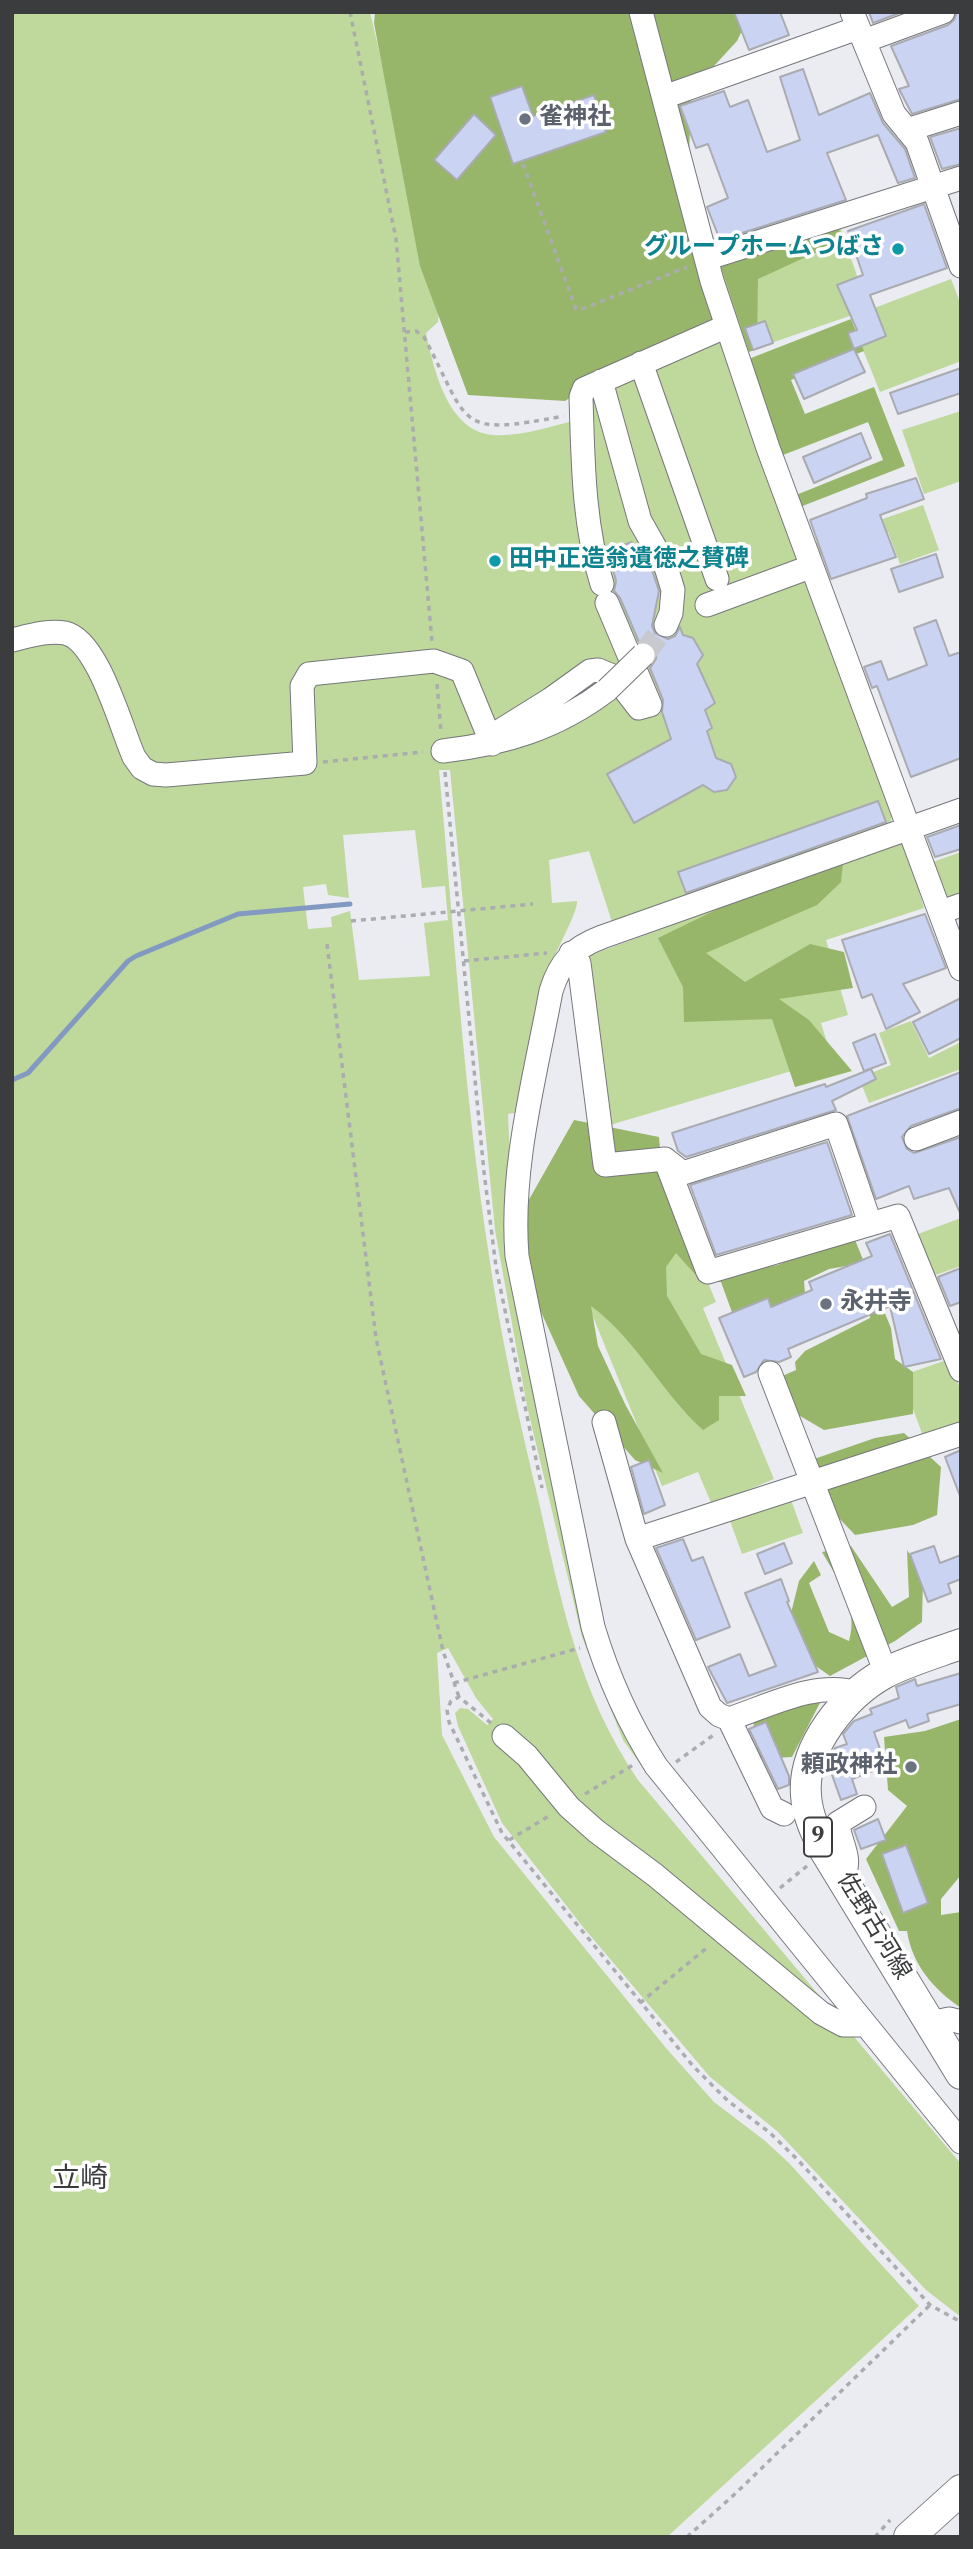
<!DOCTYPE html>
<html>
<head>
<meta charset="utf-8">
<style>
	body { margin:0 }
	#map { position:relative; width:973px; height:2549px; overflow:hidden; background:#eaecf2; font-family:Spectral,serif }
	canvas { display:block }
	.frame { position:absolute; inset:0; border:14px solid #3b3c3e; pointer-events:none }
</style>
</head>
<body>
<div id="map">
<canvas width="973" height="2549"></canvas>
<div class="frame"></div>
</div>
<script>
const ctx = document.querySelector('canvas').getContext('2d');
ctx.lineJoin = 'round';
function paint(path, color) { ctx.fillStyle = color; ctx.fill(path, 'evenodd'); }
function strokePath(path, color, width, dash) { ctx.strokeStyle = color; ctx.lineWidth = width; ctx.lineCap = dash ? 'butt' : 'round'; ctx.setLineDash(dash || []); ctx.stroke(path); }
function drawText(font, color, halo, rows, align = 'center') {
  ctx.font = font + ' Spectral,"Noto Sans JP",serif'; ctx.lineWidth = 7; ctx.setLineDash([]); ctx.textBaseline = 'middle'; ctx.strokeStyle = halo; ctx.fillStyle = color; for (const [text, x, y, turn = 0] of rows) {
    ctx.save(); ctx.translate(x, y); ctx.rotate((+turn || 0) * Math.PI / 180); ctx.textAlign = isNaN(turn) ? turn : align; if (halo) ctx.strokeText(text, 0, 0); ctx.fillText(text, 0, 0); ctx.restore();
  }
}
paint(new Path2D(`
	M12 12H370L439 307 438 322 426 333C434 369 447 431 493 435 519 437 548 427 573 421L588 394 720 337 892 816 889 827 613 925 589 851 549 860 552 903 577 901C578 912 556 950 551 965 534 1011 530 1064 521 1112L508 1114 510 1160 590 1649 797 1953 650 1778 623 1740 582 1637 527 1406 495 1230 450 770H439C454 930 464 1091 488 1249 500 1333 518 1416 538 1498 561 1601 578 1691 638 1780L961 2164V2317L926 2290 777 2131 710 2077 583 1927 502 1823 458 1726 455 1713 460 1708 468 1709 487 1725 493 1719 476 1698 448 1648 437 1653 442 1735 494 1837 666 2048 714 2102 764 2140 789 2163 919 2306 667 2537H12ZM415 830 422 888 445 886 448 920 424 923 430 976 359 980 350 911 331 917 332 927 308 929 303 887 326 884 328 895 349 898 343 835Z
	M838 221 869 310 951 279 961 305V361L880 392 861 345 864 311 742 353 712 264Z
	M961 411V481L924 494 902 430Z
	M923 505 939 550 900 564 888 532 813 559 808 545Z
	M904 840 924 908 826 940 848 1015 821 1023 832 1059 610 1125 588 956Z
	M961 852V896L946 902 930 863Z
	M911 1021 929 1058 961 1042V1069L869 1103 859 1078 891 1065 879 1033Z
	M961 1218V1266L933 1276 918 1234Z
	M682 1220 716 1302 703 1308 774 1479 712 1505 698 1472 662 1486 572 1265Z
	M949 1359 961 1391V1425L924 1439 901 1376Z
	M790 1497 803 1533 742 1554 729 1518Z`), '#bfd89b');
paint(new Path2D(`
	M375 12H751L737 41 691 91 687 225 715 321 645 349 565 401 468 395 420 266 374 23Z
	M837 225 843 240 758 279 757 349 749 352 720 264Z
	M851 319 864 351 791 380 805 414 874 387 905 466 800 507 796 495 883 460 868 422 783 455 746 360Z
	M789 833 843 863 841 882 817 905 706 953 745 982 810 944 844 952 853 988 779 999 809 1020 852 1071 795 1087 772 1019 684 1022 683 987 658 938 726 905 765 866Z
	M574 1120 659 1137 662 1172 676 1212 728 1274 778 1265 797 1256 855 1240 891 1328 895 1359 913 1372V1414L824 1430 795 1413 780 1377 796 1370 795 1362 805 1351 870 1318 867 1292 852 1265 829 1269 804 1281 806 1306 733 1315 721 1282H702L676 1253 666 1267 667 1296 701 1354 732 1365 746 1396H719V1420L703 1430C661 1392 637 1340 591 1306L598 1346 625 1404 663 1473 635 1460 579 1396 537 1303 522 1212Z
	M904 1433 941 1467 937 1515 913 1525 855 1535 835 1514 814 1459 875 1438Z
	M851 1546 892 1607 909 1597 907 1550 923 1577 922 1622 895 1641 830 1676 810 1662 789 1621 799 1581 814 1561 821 1575 809 1583 829 1632 849 1641C859 1608 838 1580 822 1552Z
	M823 1697 792 1757 758 1759 753 1719Z
	M961 1719V1875L941 1899V1915L961 1912V2008C933 1989 912 1964 907 1931H899L866 1859 907 1806 888 1790 884 1737 925 1731Z`), '#98b669');
strokePath(new Path2D(`
	M12 1080 28 1073 128 961 136 956 238 914 350 904`), '#829ac1', 5);
const building = new Path2D(`
	M734 12H780L789 35 749 50Z
	M869 12H902L873 23Z
	M957 12H961V99L912 114 899 89 909 86 891 46 948 25 954 20Z
	M803 69 819 115 870 93 883 123 905 149 915 178 898 183 878 135 827 153 846 200 720 240 707 207 728 198 708 144 696 148 680 106 724 91 730 107 748 100 767 152 800 140 780 77Z
	M522 86 533 116 594 95 606 132 513 164 490 97Z
	M474 114 496 135 457 180 434 160Z
	M961 128V164L942 169 930 137Z
	M924 204 947 268 870 295 886 336 854 349 848 333 857 330 837 285 863 275 848 231Z
	M765 321 773 343 753 350 745 328Z
	M854 349 865 372 804 399 793 374Z
	M961 368V393L898 414 890 393Z
	M861 433 871 458 814 483 803 457Z
	M916 478 924 499 880 515 896 557 831 579 810 520 867 498 866 494Z
	M632 542 634 549 639 547 653 573 659 591 652 626 655 633 668 639 675 636 680 627 683 635 693 638 703 655 697 664 715 703 705 710 712 728 707 731 716 758 731 764 736 777 727 790 714 792 703 785 634 823 607 774 671 739 662 712 663 700 650 668 656 659V651L647 642H639L620 598 614 591 616 581 608 551Z
	M936 554 943 577 899 592 891 569Z
	M936 620 949 656 961 652V758L911 777 877 686 872 688 864 667 881 661 888 680 927 665 914 628Z
	M878 801 886 822 686 893 678 872Z
	M961 825V849L935 857 927 837Z
	M925 914 946 968 903 984 920 1012 886 1029 872 994 862 998 842 940Z
	M961 998V1038L929 1054 913 1022Z
	M875 1034 886 1063 864 1071 853 1043Z
	M871 1069 876 1079 832 1101 836 1110 686 1157 678 1151 672 1133 825 1084 826 1087Z
	M961 1072V1108L911 1126 902 1137 907 1149 914 1153 961 1137V1215L949 1188 914 1199 909 1186 876 1199 847 1116Z
	M827 1142 852 1215 716 1255 690 1185Z
	M890 1234 941 1359 904 1367 890 1306 788 1349 791 1357 779 1362 764 1360 756 1372 744 1377 719 1318 768 1298 771 1307 812 1290 809 1282 872 1256 866 1243Z
	M961 1268V1302L950 1306 938 1277Z
	M961 1450V1496H960L945 1457Z
	M649 1460 665 1505 644 1514 631 1467Z
	M683 1539 692 1561 703 1557 730 1627 696 1640 656 1548Z
	M784 1543 792 1563 765 1574 757 1554Z
	M934 1546 940 1563 961 1555V1579L948 1584 951 1593 928 1602 910 1554Z
	M781 1579 789 1601 787 1602 818 1672 727 1703 708 1667 740 1654 749 1676 776 1666 745 1593Z
	M961 1673V1704L927 1714 929 1721 909 1728 906 1720 874 1732 886 1766 852 1779 857 1794 841 1800 828 1764 835 1748 847 1744 843 1734 854 1721 872 1714 870 1709 899 1698 896 1687 901 1685 915 1679 917 1686Z
	M766 1722 789 1776V1785L778 1789 749 1729Z
	M878 1819 886 1840 861 1849 854 1830Z
	M906 1845 928 1903 903 1913 882 1854Z`);
paint(building, '#cad3f1');
strokePath(building, '#a9abb1', 2);
strokePath(new Path2D(`
	M643 655 666 625`), '#c7c9ce', 23, [23, 11]);
const minor = new Path2D(`
	M641 12 712 281 768 448 961 969
	M852 12 894 114 917 142 961 266
	M864 41 943 12
	M664 97 858 28
	M907 130 961 113
	M708 258 961 178
	M641 363 717 579
	M601 381 640 521 666 567 673 590 671 613 666 625
	M602 584C583 524 583 459 581 397L584 389 727 326
	M707 605 810 567
	M12 640C29 636 48 630 65 633 98 640 121 728 134 757L142 768 153 774 166 775 305 763 302 686 309 674 434 661 462 671 492 744
	M490 737 551 699 590 671 598 670 615 677 639 708 650 705 607 603
	M443 751C504 744 557 728 607 690
	M961 810 602 937C573 948 560 962 551 991 535 1078 510 1167 517 1256L593 1627C608 1677 628 1722 656 1766L961 2142
	M941 912 961 905
	M571 953 579 963 605 1165 665 1159 683 1173 836 1124 870 1223
	M916 1139 961 1122
	M665 1159 708 1272 898 1216 961 1370
	M770 1373 886 1673
	M604 1422 637 1539 710 1707 719 1715 729 1719 772 1808 784 1814
	M637 1539 961 1434
	M729 1719C769 1706 816 1680 857 1693
	M504 1736 527 1756 569 1807 596 1831 655 1875 821 2013 843 2025H864
	M842 1878C854 1858 839 1843 838 1823L864 1807
	M930 2023 949 2019 961 2022`);
const major = new Path2D(`
	M961 1644C936 1653 908 1661 885 1673 845 1695 802 1747 806 1795 807 1815 816 1833 825 1851L961 2074
	M909 2537 961 2490`);
strokePath(minor, '#75777c', 25);
strokePath(major, '#75777c', 32);
strokePath(new Path2D(`
	M350 12 396 239 432 642
	M523 164 576 309H582L687 267
	M405 332 416 331 424 337C471 425 454 437 564 416
	M437 684 441 732
	M323 762 423 752
	M445 772 484 1172 496 1267 542 1488
	M351 921 533 904
	M327 944 376 1338 443 1651 459 1697
	M464 961 547 953
	M454 1683 580 1648
	M491 1723 459 1697 451 1701 447 1710 449 1722 502 1833 693 2066 728 2101 769 2132 797 2159 930 2305 961 2322
	M676 1762 715 1734
	M585 1794 633 1765
	M509 1840 549 1816
	M780 1888 807 1866
	M640 2003 709 1946
	M687 2537 736 2493 930 2305
	M875 2537 890 2520`), '#aaacb0', 3.5, [5, 5]);
strokePath(minor, '#fff', 23);
strokePath(major, '#fff', 30);
const minorBridge = new Path2D(`
	M607 690 643 655`);
strokePath(minorBridge, '#75777c', 25, []);
strokePath(minorBridge, '#fff', 23);
for (const [x, y, r, color] of [
	[525,119,7,"#6b7280"],
	[898,249,7,"#0f9aa8"],
	[495,561,7,"#0f9aa8"],
	[826,1304,7,"#6b7280"],
	[911,1767,7,"#6b7280"]
]) { const dot = new Path2D(); dot.arc(x, y, r, 0, 2 * Math.PI); ctx.fillStyle = color; ctx.fill(dot); strokePath(dot, '#fff', 2.5); }
for (const [x, y, w] of [
	[818,1837,28]
]) { const box = new Path2D(); box.roundRect(x - w / 2, y - 19.5, w, 39, 5); ctx.fillStyle = '#fff'; ctx.fill(box); strokePath(box, '#3b3c3e', 2); }
drawText('bold 23px', '#3b3c3e', null, [
	["9",818,1837]
]);
drawText('bold 24px', '#5b616d', '#fff', [
	["雀神社",539,119],
	["永井寺",840,1304],
	["頼政神社",897,1767,"right"]
], 'left');
drawText('bold 24px', '#0d838f', '#fff', [
	["グループホームつばさ",884,249],
	["田中正造翁遺徳之賛碑",509,561,"left"]
], 'right');
drawText('24px', '#3b3c3e', '#fff', [
	["佐野古河線",872,1927,59]
]);
drawText('28px', '#3b3c3e', '#fff', [
	["立崎",80,2182]
]);
</script>
</body>
</html>
